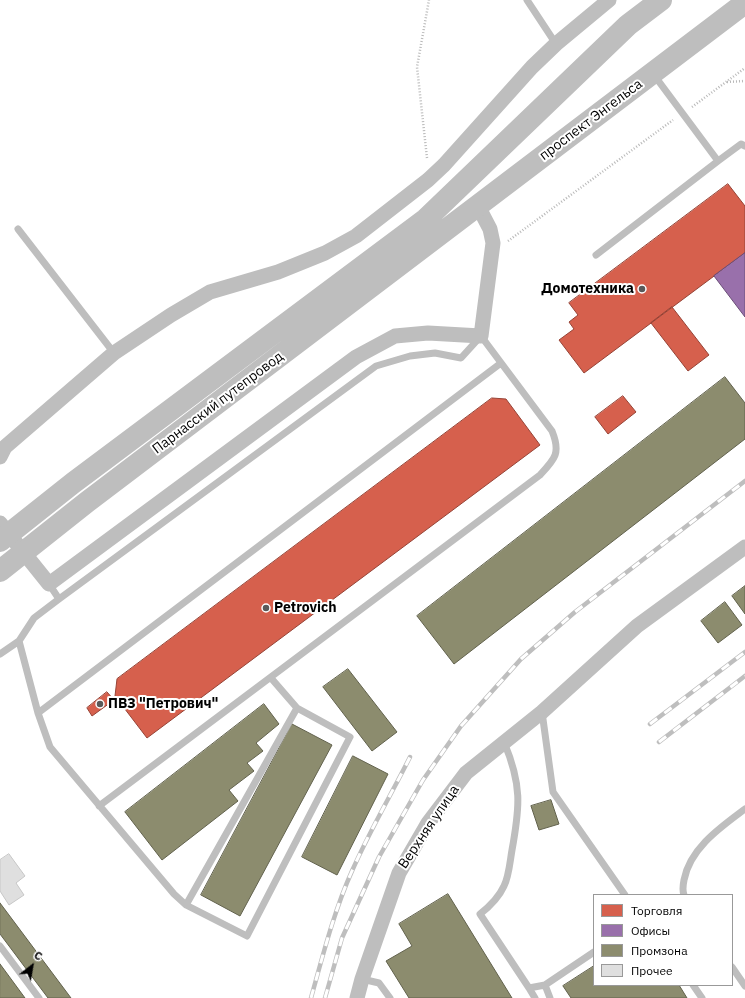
<!DOCTYPE html>
<html>
<head>
<meta charset="utf-8">
<style>
	body { margin:0 }
	#map { position:relative; width:745px; height:998px; overflow:hidden; background:#fff; font-family:"IBM Plex Sans",sans-serif }
	canvas { display:block }
	.legend { position:absolute; left:593px; top:894px; width:140px; height:92px; box-sizing:border-box; background:#fff; border:1px solid #999; margin:0; padding:5px 7px; list-style:none; font-size:12px; color:#000 }
	.legend li { display:flex; align-items:center; gap:8px; height:20px }
	.legend b { width:20px; border:1px solid #999 }
	.north { position:absolute; left:12px; top:946px; width:40px; height:40px; -webkit-text-stroke:3px #fff; paint-order:stroke; rotate:31deg; font-size:11px; font-weight:700; line-height:16px; text-align:center; color:#000 }
	.north::after { content:''; display:block; margin:auto; width:14px; height:18px; background:#000; clip-path:polygon(50% 0,100% 100%,50% 72%,0 100%) }
</style>
</head>
<body>
<div id="map">
<canvas width="745" height="998"></canvas>
<ul class="legend">
<li><b style="height:11px;background:#d6604d"></b>Торговля</li>
<li><b style="height:11px;background:#9970ab"></b>Офисы</li>
<li><b style="height:11px;background:#8c8c6e"></b>Промзона</li>
<li><b style="height:11px;background:#dfdfdf"></b>Прочее</li>
</ul>
<div class="north">С</div>
</div>
<script>
const ctx = document.querySelector('canvas').getContext('2d');
ctx.lineJoin = 'round';
function paint(path, color) { ctx.fillStyle = color; ctx.fill(path, 'evenodd'); }
function strokePath(path, color, width, dash) { ctx.strokeStyle = color; ctx.lineWidth = width; ctx.lineCap = dash ? 'butt' : 'round'; ctx.setLineDash(dash || []); ctx.stroke(path); }
function drawText(font, color, halo, rows, align = 'center') {
  ctx.font = font + ' "IBM Plex Sans",sans-serif'; ctx.lineWidth = 4; ctx.setLineDash([]); ctx.textBaseline = 'middle'; ctx.strokeStyle = halo; ctx.fillStyle = color; for (const [text, x, y, turn = 0] of rows) {
    ctx.save(); ctx.translate(x, y); ctx.rotate((+turn || 0) * Math.PI / 180); ctx.textAlign = isNaN(turn) ? turn : align; if (halo) ctx.strokeText(text, 0, 0); ctx.fillText(text, 0, 0); ctx.restore();
  }
}
const shops = new Path2D(`
	M728 184 745 206V253L584 373 559 340 574 329 569 322 578 315 569 303Z
	M672 307 709 355 688 371 651 323Z
	M623 396 636 412 608 434 595 417Z
	M492 398 506 399 540 445 147 738 115 696 117 679Z
	M107 692 114 700 92 716 87 708Z`);
paint(shops, '#d6604d');
strokePath(shops, '#964336', 1);
const offices = new Path2D(`
	M745 253V317L714 276Z`);
paint(offices, '#9970ab');
strokePath(offices, '#6b4e78', 1);
const industry = new Path2D(`
	M725 377 745 403V439L454 664 417 616Z
	M745 586V614L732 596Z
	M725 602 742 625 718 643 701 621Z
	M348 669 397 732 372 751 323 687Z
	M264 704 279 724 256 743 263 751 247 763 254 771 229 790 238 801 162 860 125 812Z
	M292 724 332 745 240 916 201 895Z
	M353 756 388 774 337 875 302 857Z
	M551 800 559 824 539 830 531 806Z
	M448 894 512 998H409L386 961 412 946 399 924Z
	M0 903 71 998H48L0 934Z
	M0 964 25 998H0Z
	M594 966V985H679L687 998H571L563 986Z`);
paint(industry, '#8c8c6e');
strokePath(industry, '#62624d', 1);
const building = new Path2D(`
	M9 854 25 876 16 883 24 895 9 905 0 891V860Z`);
paint(building, '#dfdfdf');
strokePath(building, '#c7c7c7', 1);
strokePath(new Path2D(`
	M727 82 745 81
	M692 107 745 68
	M427 158 417 67 429 0
	M508 241 673 120`), '#b9b9b9', 2.5, [1, 2]);
strokePath(new Path2D(`
	M527 0 556 44
	M654 75 718 161 741 144 745 146
	M18 229 114 353
	M596 255 718 161
	M49 584 59 599
	M19 641 38 713 50 747 174 894 186 905 247 936 350 737 297 708 186 905
	M0 654 19 641 34 618 59 599 376 366 410 356 435 353 461 358 481 336 552 431C561 453 555 459 540 475L99 806
	M271 678 297 708
	M542 712 553 792 625 895
	M38 713 501 363
	M504 742C522 785 520 806 512 850 510 861 509 876 504 886 499 897 489 907 480 914L529 988 545 985 594 952
	M684 895C682 890 683 885 684 880 690 848 721 827 745 809
	M0 946 39 998
	M732 967 745 986
	M362 979 379 983 390 998
	M545 985 550 998
	M693 985 702 998
	M529 988 535 998`), '#bebebe', 7);
strokePath(new Path2D(`
	M0 457 5 447 114 353 171 315 210 292 278 272 325 253 356 236 428 180 444 165 532 67 556 44 609 0
	M0 523 49 584 356 357 395 336 428 333 481 336 493 243 490 229 478 206
	M357 998 362 979 399 873 428 823 466 773 542 712 637 626 745 547`), '#bebebe', 15);
strokePath(new Path2D(`
	M0 541 73 483 426 219 628 25 661 0
	M0 571 87 502 745 3`), '#bebebe', 22);
const rail = new Path2D(`
	M650 724 745 652
	M659 742 745 676
	M311 998C323 955 334 911 352 871 369 832 391 795 410 757
	M325 998 342 938 379 857 423 780 461 726 521 659 575 612 745 481`);
strokePath(rail, '#bebebe', 4.5);
strokePath(rail, '#fff', 3, [9]);
for (const [x, y, r, color] of [
	[642,289,4,"#595959"],
	[266,608,4,"#595959"],
	[100,704,4,"#595959"]
]) { const dot = new Path2D(); dot.arc(x, y, r, 0, 2 * Math.PI); ctx.fillStyle = color; ctx.fill(dot); strokePath(dot, '#fff', 1.5); }
drawText('14px', '#000', '#fff', [
	["проспект Энгельса",591,120,-37],
	["Парнасский путепровод",218,403,-37],
	["Верхняя улица",429,827,-56]
]);
drawText('bold 14px', '#000', '#fff', [
	["Домотехника",634,289,"right"],
	["Petrovich",274,608],
	["ПВЗ \"Петрович\"",108,704]
], 'left');
</script>
</body>
</html>
